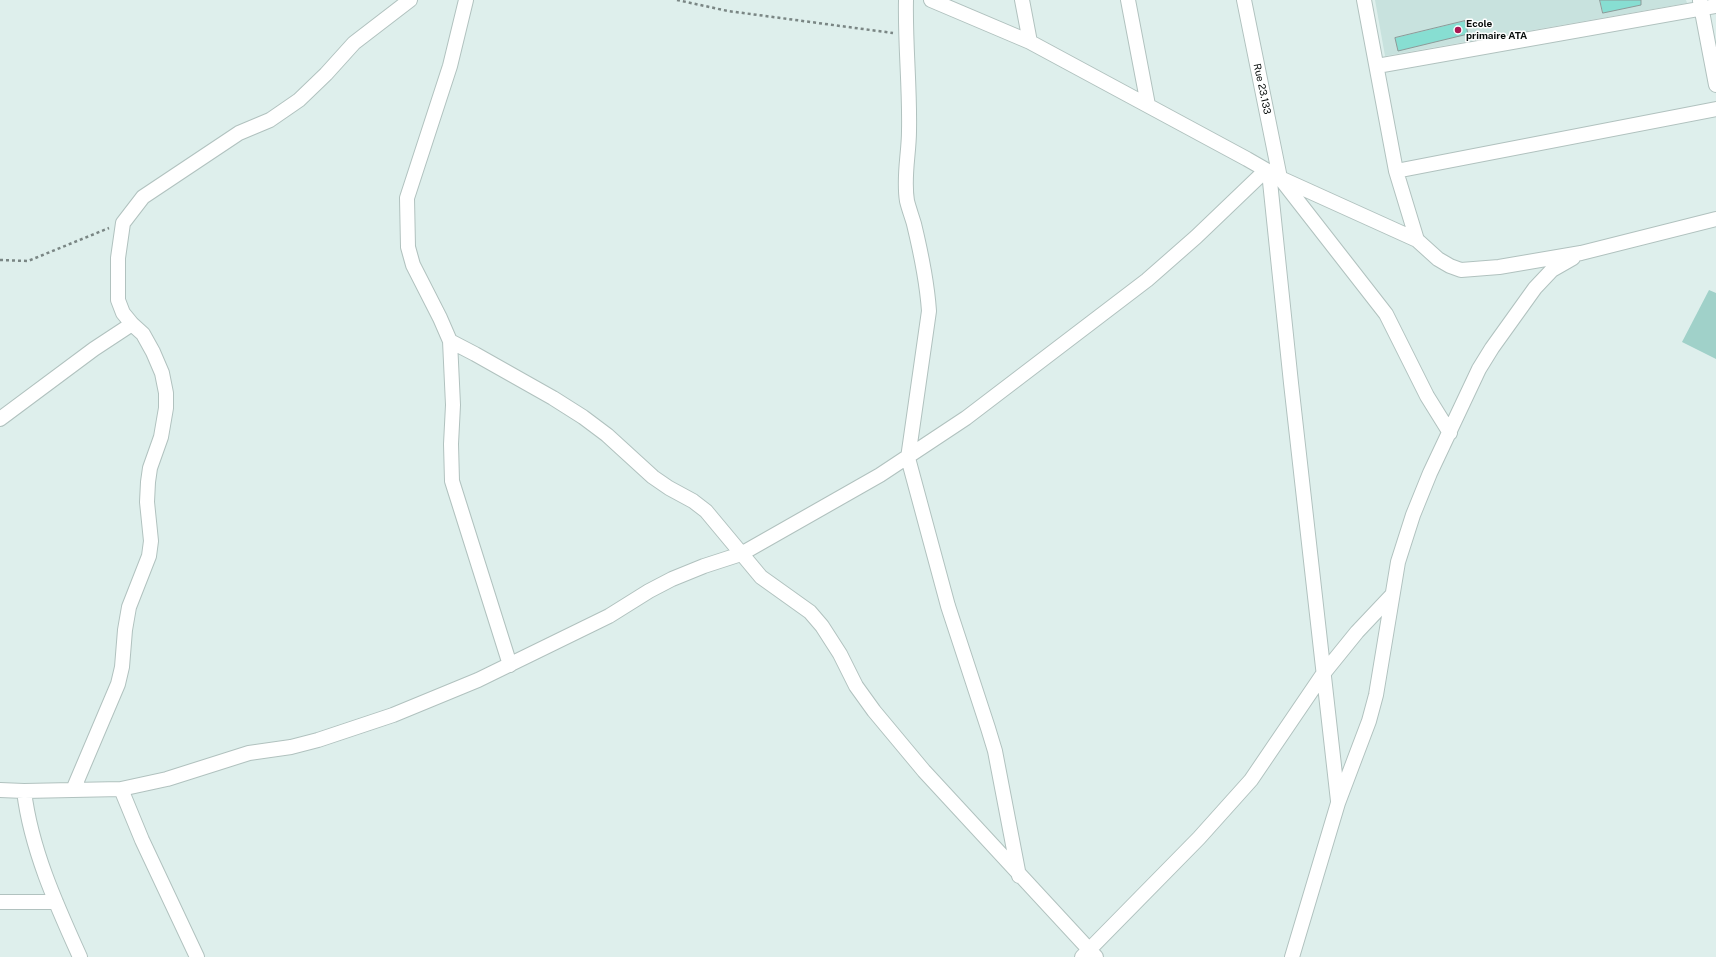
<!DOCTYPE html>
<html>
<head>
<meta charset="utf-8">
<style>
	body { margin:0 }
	canvas { display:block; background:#deefec }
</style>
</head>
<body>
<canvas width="1716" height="957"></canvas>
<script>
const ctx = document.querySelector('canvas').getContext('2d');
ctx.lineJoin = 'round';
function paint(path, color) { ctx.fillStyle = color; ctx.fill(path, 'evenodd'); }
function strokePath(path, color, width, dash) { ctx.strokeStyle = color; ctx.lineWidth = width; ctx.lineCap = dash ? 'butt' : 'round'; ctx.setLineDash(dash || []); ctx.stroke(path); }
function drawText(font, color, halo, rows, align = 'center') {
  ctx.font = font + ' "Public Sans",sans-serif'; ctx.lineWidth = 3; ctx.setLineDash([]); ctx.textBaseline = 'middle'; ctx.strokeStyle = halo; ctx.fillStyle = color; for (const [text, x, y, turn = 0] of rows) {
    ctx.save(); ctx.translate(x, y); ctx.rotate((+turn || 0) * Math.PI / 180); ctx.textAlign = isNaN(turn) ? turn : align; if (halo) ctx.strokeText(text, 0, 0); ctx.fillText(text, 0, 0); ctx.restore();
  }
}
paint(new Path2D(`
	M1375 0H1686L1687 3 1385 56Z`), '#c8e2de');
paint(new Path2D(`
	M1709 290 1716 293V359L1682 342Z`), '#a0d1c9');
const building = new Path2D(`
	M1600 0H1641V5L1603 13Z
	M1465 21 1468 34 1398 51 1395 38Z`);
paint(building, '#87ded2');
strokePath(building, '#8c9b99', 1);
const street = new Path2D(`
	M466 0 450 66 407 198 408 247 413 265 440 318 450 341 453 405 451 444 452 481 510 665
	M906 0C905 44 910 87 909 131 909 154 903 177 907 201 909 209 912 217 914 224 921 253 927 282 929 311L908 458 948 606 988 728 995 751 1019 876
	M931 0 1030 42 1247 159 1280 178 1417 240 1438 259 1450 266 1461 270 1499 267 1581 253 1716 219
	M1022 0 1030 42
	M1128 0 1148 105
	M1244 0 1280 178 1386 314 1427 396 1450 433
	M1364 0 1396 171 1417 240
	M1700 1 1716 85
	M1377 66 1716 6
	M1396 171 1716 109
	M1269 172 1291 383 1338 801
	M450 341 475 354 553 398 583 417 607 435 653 477 669 488 693 501 706 511 761 577 810 612 822 626 840 654 856 686 874 711 924 771 1096 957
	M0 419 94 349 132 324
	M121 789 142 840 197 957
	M0 790 24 791 121 789 167 779 249 753 291 747 318 740 393 715 478 680 609 616 649 591 672 579 704 566 741 554 880 475 966 418 1147 280 1196 237 1266 170
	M73 790 118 684 122 667 125 630 129 607 149 556 151 541 147 502 148 482 150 468 161 437 166 408V393L162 373 153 352 143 334 132 324 123 313 118 300V258L123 223 143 197 239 133 270 120 299 100 326 74 354 43 410 0
	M24 791C31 849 56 904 80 957
	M0 902H56
	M1082 957 1199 838 1251 780 1323 674 1357 632 1392 595
	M1292 957 1338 803 1369 721 1376 695 1398 562 1413 515 1430 473 1479 369 1492 348 1535 288 1552 270 1573 258`);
strokePath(street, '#b1c2bf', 16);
strokePath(new Path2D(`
	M677 0 728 11 893 33
	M0 260 28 261 109 228`), '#7a8684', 2.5, [3, 3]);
strokePath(street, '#fff', 14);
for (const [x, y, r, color] of [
	[1458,30,4,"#a91752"]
]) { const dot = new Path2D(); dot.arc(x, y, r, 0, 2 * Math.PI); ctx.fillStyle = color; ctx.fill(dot); strokePath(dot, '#fff', 1.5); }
drawText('bold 10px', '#080d0c', '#fff', [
	["Ecole",1466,24],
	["primaire ATA",1466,36]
], 'left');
drawText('10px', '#080d0c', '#fff', [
	["Rue 23.133",1262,89,78]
]);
</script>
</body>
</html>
